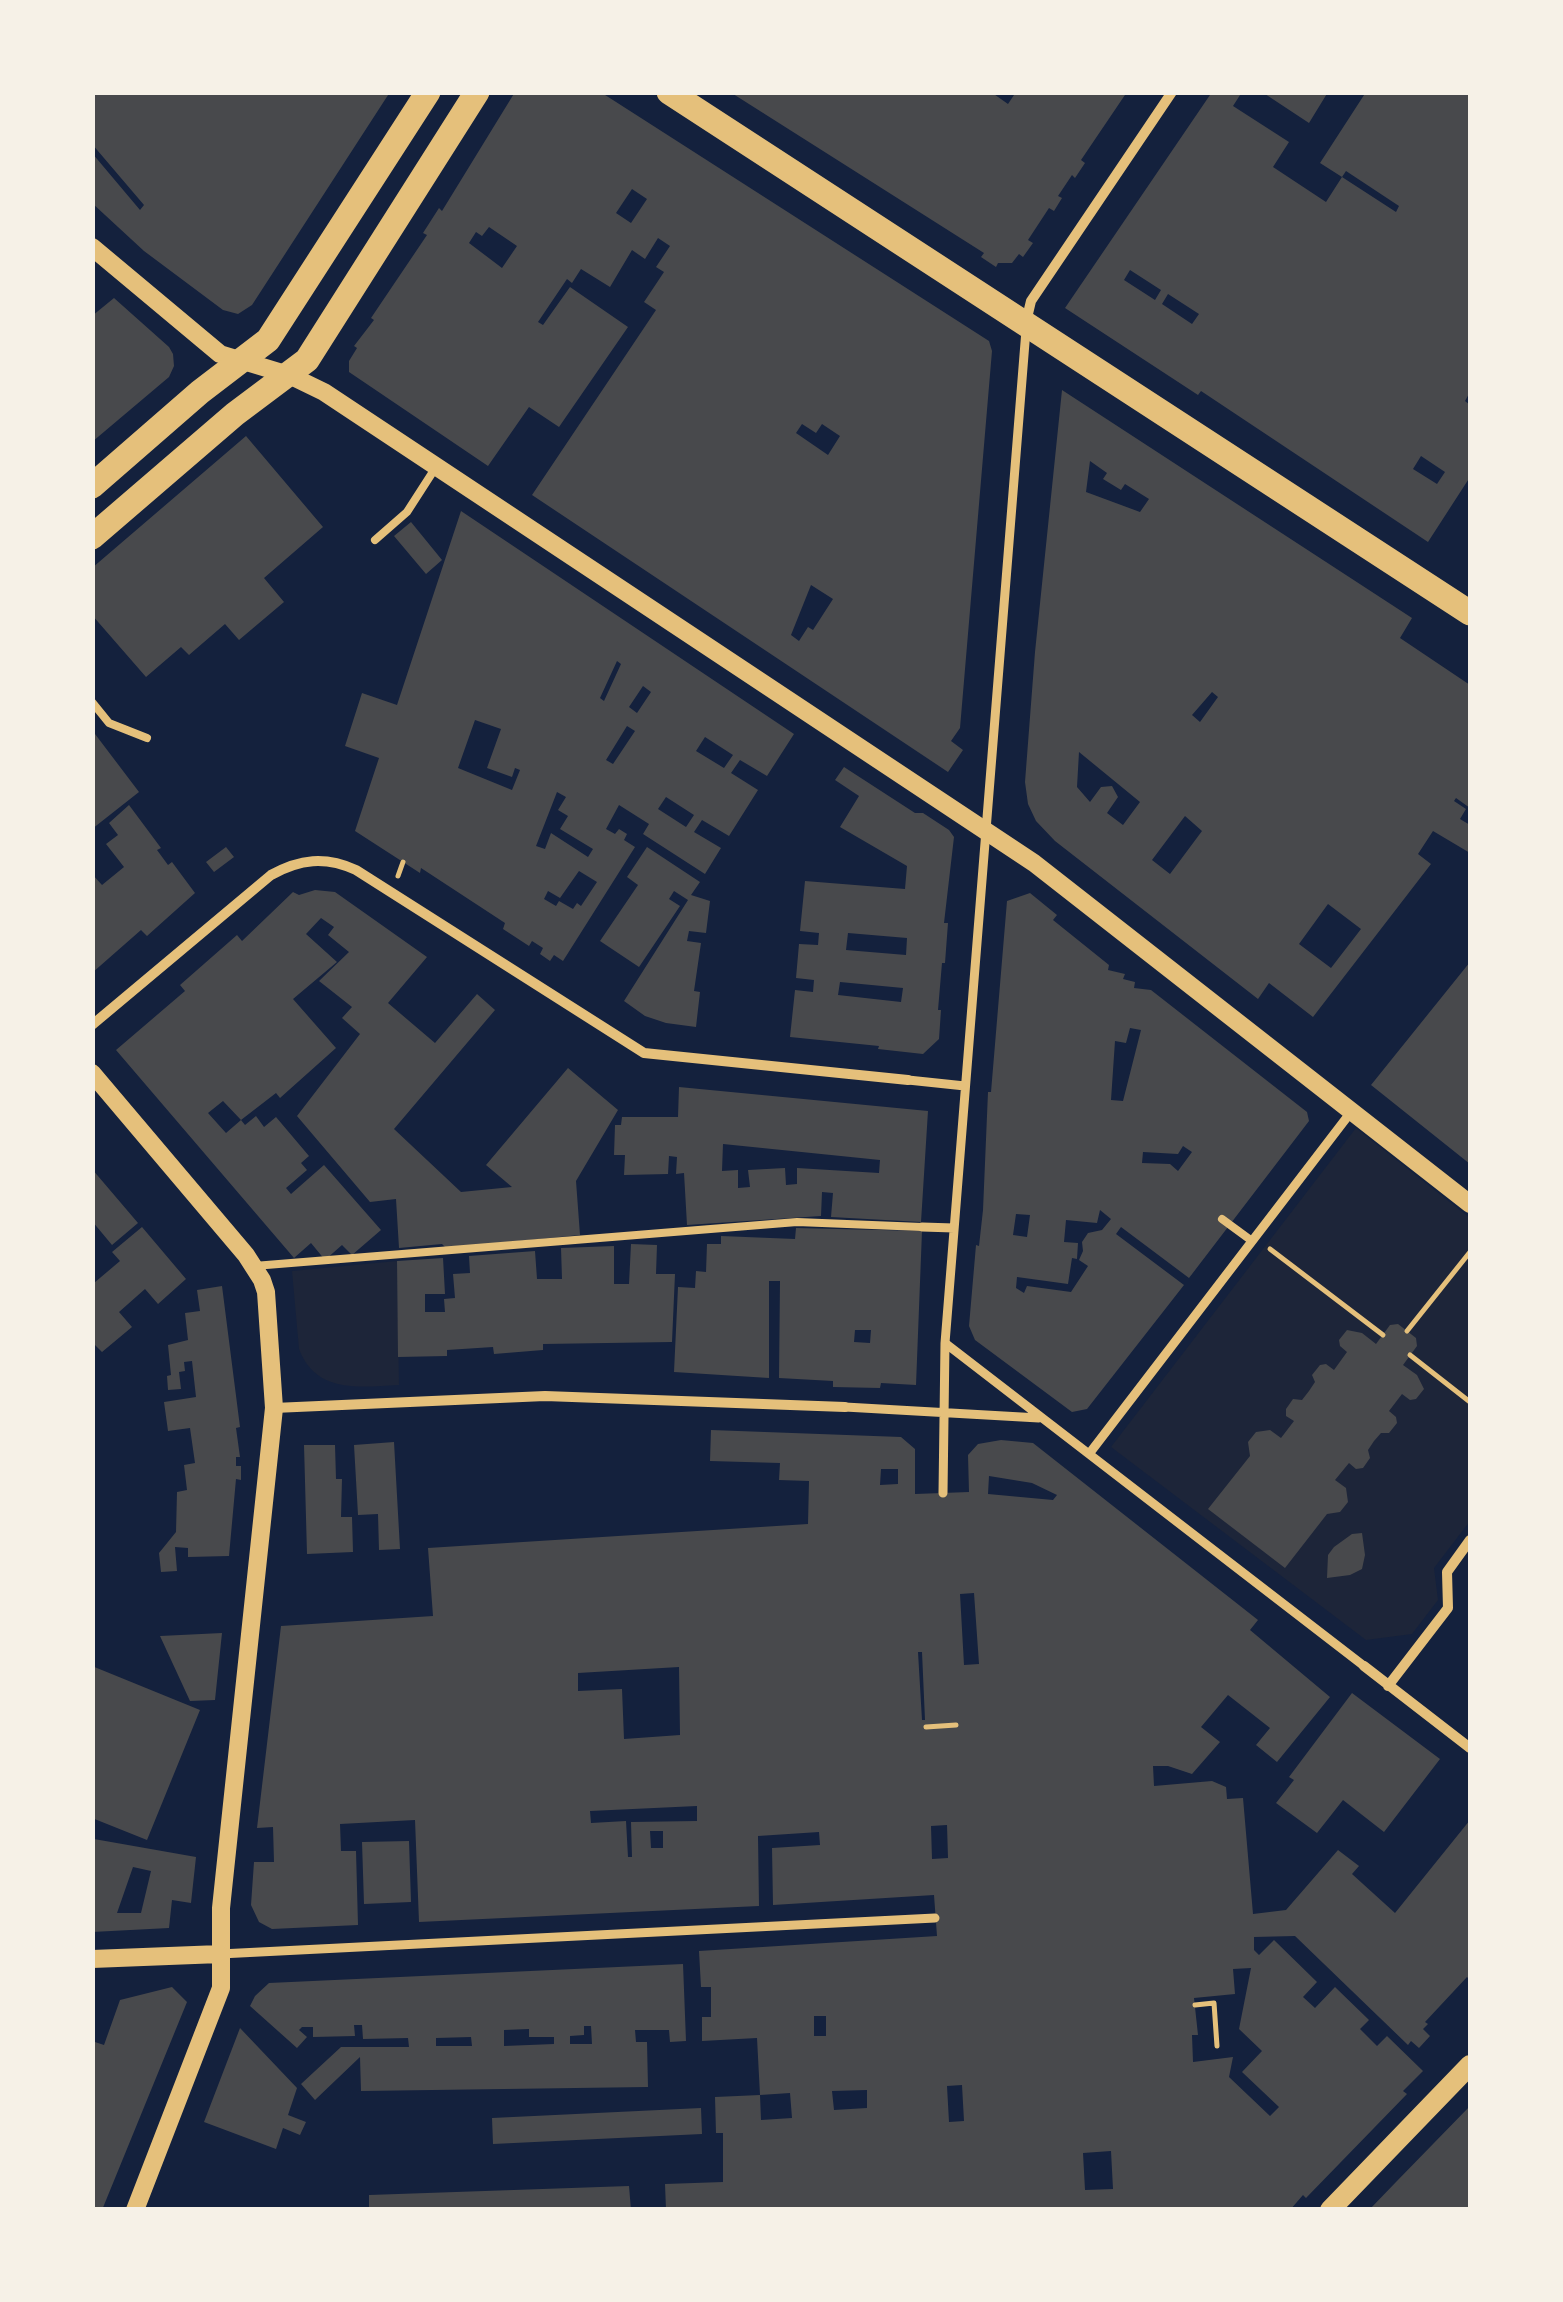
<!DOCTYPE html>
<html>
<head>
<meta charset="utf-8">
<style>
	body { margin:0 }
	#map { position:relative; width:1563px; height:2302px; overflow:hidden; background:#14213d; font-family:Merriweather,serif }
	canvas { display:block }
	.frame { position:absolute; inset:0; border:95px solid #f6f1e7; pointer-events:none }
</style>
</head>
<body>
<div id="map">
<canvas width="1563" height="2302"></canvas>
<div class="frame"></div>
</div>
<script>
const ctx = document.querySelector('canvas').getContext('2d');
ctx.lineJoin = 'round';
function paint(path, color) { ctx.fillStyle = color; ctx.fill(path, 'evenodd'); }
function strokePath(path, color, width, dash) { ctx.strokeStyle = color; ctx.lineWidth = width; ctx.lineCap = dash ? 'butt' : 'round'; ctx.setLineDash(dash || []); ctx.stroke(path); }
paint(new Path2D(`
	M1356 1128 1470 1218V1521L1434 1568 1438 1600 1412 1634 1366 1640 1111 1447Z
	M397 1261 399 1385C360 1387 316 1394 299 1349L292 1271Z`), '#1d2539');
paint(new Path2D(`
	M92 92H390L252 305 238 314 223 310 144 251 92 203V153L140 210 144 205 92 144Z
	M515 92 602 93 989 341 992 351 960 728 951 741 963 750 948 772 532 495 656 310 644 302 664 272 656 267 670 246 658 238 645 259 632 250 610 287 581 269 572 283 567 279 538 322 543 325 570 287 628 327 559 427 529 407 488 466 349 372V361L357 348 354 346 374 320 371 318 427 235 423 233 439 208 442 211ZM632 189 647 199 631 223 616 213ZM489 227 517 246 502 268 469 243 476 232 482 236ZM802 424 816 433 822 424 840 436 828 455 796 433ZM811 585 833 599 813 630 808 627 799 641 791 635Z
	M730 92H991L1008 104 1016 92H1127L1081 160 1085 163 1075 178 1072 175 1058 196 1062 198 1054 211 1049 208 1028 240 1033 243 1023 257 1019 254 1012 263H998L996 267 981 257 984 253Z
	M1212 92H1242L1233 106 1289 142 1273 167 1326 202 1342 177 1396 212 1399 206 1346 171 1342 177 1320 163 1366 92H1470V392L1465 401 1470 405V477L1428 542 1201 391 1198 395 1065 308ZM1130 270 1161 290 1155 300 1124 280ZM1168 294 1199 314 1192 324 1162 304ZM1421 456 1445 472 1437 484 1413 469Z
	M1262 92H1328L1309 123Z
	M114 298 169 347 173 354 174 366 169 377 92 442V316Z
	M1062 390 1412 618 1400 638 1470 685V808L1456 798 1454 801 1466 809 1460 819 1470 825V853L1433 831 1418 854 1431 864 1313 1017 1269 983 1258 999 1055 841 1036 821 1028 804 1025 782 1035 652ZM1090 461 1107 473 1103 479 1121 490 1125 484 1149 499 1140 512 1086 492ZM1212 692 1218 697 1200 722 1192 715ZM1079 752 1140 802 1123 825 1107 813 1118 797 1112 786 1101 787 1090 802 1077 787ZM1185 816 1202 831 1170 874 1152 860ZM1328 904 1361 929 1331 968 1299 944Z
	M246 436 323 527 264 578 284 602 239 640 225 624 189 655 181 647 146 677 92 615V568Z
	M461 511 794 734 767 776 740 760 731 773 758 790 729 836 702 820 694 832 721 848 705 874 643 834 649 824 619 805 606 829 615 834 619 829 627 834 624 840 635 847 563 961 554 955 550 961 540 954 543 948 532 941 529 946 503 929 505 923 421 868 420 873 355 831 379 758 345 746 362 693 397 705ZM617 661 621 664 604 701 600 698ZM643 686 651 692 637 713 629 707ZM475 720 501 729 487 768 512 777 515 768 520 770 512 790 458 768ZM627 726 635 731 613 764 606 760ZM705 737 733 755 724 768 696 751ZM557 792 566 797 558 810 568 816 560 829 593 849 588 857 551 833 545 849 536 846ZM666 797 694 815 686 827 658 809ZM579 871 597 882 581 906 577 903 573 909 559 901 556 906 544 899 548 891 560 898Z
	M411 522 442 560 426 574 394 536Z
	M92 730 139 792 92 829 94 743Z
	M844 767 915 813H923L949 830 954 837 944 923H948L945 963H942L938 1010H941L939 1039 923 1054 878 1049 879 1046 790 1037 795 990 813 992 814 980 796 978 799 944 818 945 819 933 800 931 805 881 905 889 907 866 840 827 859 796 835 780ZM848 933 907 938 906 955 846 950ZM840 982 903 988 901 1002 838 995Z
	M129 805 161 848 157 850 168 865 172 862 195 893 147 936 141 930 92 973V874L102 885 124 867 106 844 118 835 109 823Z
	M226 847 234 857 214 872 206 862Z
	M647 847 700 882 691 895 710 901 706 933 689 931 687 941 701 943 694 991 700 992 696 1027 666 1023 645 1016 624 1001 688 900 674 891 669 899 680 906 639 967 600 941 638 885 627 877Z
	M315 890 335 892 427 957 388 1003 435 1043 477 994 495 1010 394 1129 461 1192 512 1187 486 1165 568 1068 618 1110 576 1181 580 1235 446 1248 442 1244 399 1248 396 1199 370 1202 297 1116 360 1034 342 1018 352 1007 319 981 349 952 328 935 334 927 321 918 306 934 337 962 293 999 336 1048 280 1098 276 1093 241 1120 223 1101 208 1113 226 1133 241 1120 245 1125 256 1116 264 1127 276 1117 309 1156 301 1163 307 1170 286 1188 291 1194 324 1165 381 1230 352 1255 342 1245 325 1260 311 1243 294 1258 116 1050 185 991 180 985 237 935 242 941 293 892 299 895Z
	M1030 893 1057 915 1053 920 1109 965 1108 970 1125 974 1123 979 1135 982 1134 988 1151 990 1307 1112 1309 1121 1189 1278 1121 1227 1116 1234 1184 1285 1087 1409 1072 1412 975 1340 969 1326 976 1245 979 1246 983 1210 988 1092H991L1007 901ZM1130 1028 1141 1030 1123 1101 1111 1100 1115 1041 1126 1043ZM1183 1146 1192 1152 1178 1171 1170 1164 1142 1163 1143 1152 1178 1154ZM1100 1210 1111 1219 1102 1230 1088 1233 1082 1242 1083 1251 1079 1260 1088 1266 1071 1292 1027 1286 1024 1293 1016 1288 1017 1277 1068 1284 1072 1258 1077 1259 1078 1243 1064 1242 1066 1220 1097 1223ZM1016 1214 1030 1215 1027 1237 1013 1235Z
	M1470 962V1164L1371 1085Z
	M679 1087 928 1111 921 1222 831 1217 833 1193 822 1192 821 1216 687 1225 684 1173 676 1174 677 1157 669 1156 668 1174 624 1175 625 1155H614L615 1125H621L622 1117H678ZM723 1144 880 1160 879 1173 797 1168V1184L786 1185 785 1168 748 1170 750 1187 738 1188V1170L722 1171Z
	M92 1169 138 1223 112 1245 92 1221Z
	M142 1227 186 1279 158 1304 145 1289 119 1312 132 1327 102 1352 92 1342V1281L94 1283 120 1261 112 1252Z
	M796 1228 922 1231 916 1385 881 1383 880 1388 833 1387V1381L779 1378 780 1281H769V1378L674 1372 678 1287 695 1288 696 1271 706 1272 707 1244H721V1236L795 1239ZM855 1330H871L870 1343 854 1342Z
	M631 1244 657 1245 656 1274H675L672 1342 543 1344V1350L494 1354 493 1347 447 1350V1356L398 1357 397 1261 443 1258 445 1294H425V1312H445L444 1299 455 1298 453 1274 470 1273 469 1256 535 1251 537 1279H562L561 1248 614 1246V1284H629Z
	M222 1286 240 1427 236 1428 240 1457H236V1466H241V1480L236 1479 229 1556 188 1557V1548L175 1547 177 1571 161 1572 159 1553 176 1532 177 1492 187 1490 184 1465 195 1463 190 1428 168 1431 164 1402 196 1397 192 1361 184 1362 185 1371 179 1372 181 1389 168 1390 167 1376 171 1375 168 1345 188 1340 185 1313 200 1311 197 1290Z
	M1398 1324 1416 1338 1417 1346 1403 1365 1417 1375 1424 1389 1416 1399 1410 1400 1402 1394 1389 1411 1396 1417 1397 1423 1389 1433H1381L1374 1441 1368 1450 1370 1458 1363 1468 1356 1469 1349 1463 1335 1480 1346 1488 1348 1502 1340 1512 1327 1514 1285 1568 1208 1509 1250 1456 1248 1442 1256 1432 1270 1430 1281 1438 1294 1421 1286 1416V1409L1293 1399 1302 1400 1309 1391 1315 1382 1312 1375 1320 1365 1326 1364 1334 1370 1347 1352 1340 1346 1339 1340 1347 1330 1362 1333 1376 1344 1390 1325Z
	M711 1430 901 1437 915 1449V1494L969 1492 968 1455 978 1444 1001 1440 1033 1443 1258 1620 1250 1630 1330 1697 1277 1762 1256 1745 1270 1728 1228 1695 1201 1727 1220 1742 1192 1774 1168 1766H1153L1154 1786 1212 1781 1226 1787 1227 1799 1243 1798 1253 1914 1286 1910 1338 1850 1359 1866 1352 1874 1395 1913 1470 1820V1980L1467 1977 1425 2022 1428 2024 1423 2029 1430 2036 1419 2048 1411 2041 1408 2045 1295 1936 1254 1937V1950L1259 1955 1274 1940 1317 1982 1303 1997 1315 2008 1335 1987 1369 2020 1360 2029 1377 2046 1387 2036 1423 2071 1403 2091 1407 2094 1306 2198 1303 2195 1290 2210H666L665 2184 723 2182V2133H716L715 2097 760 2095 761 2120 792 2118 790 2093 760 2095 757 2038 702 2041V2017H711V1987H701L699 1951 937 1936 934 1895 773 1905 772 1848 820 1845 819 1832 758 1836 759 1906 419 1922 415 1820 340 1824 341 1851H356L358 1925 272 1929 259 1922 251 1905 254 1862H274L273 1827 257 1828 281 1626 433 1616 428 1548 808 1524 809 1481 779 1480 780 1463 710 1461ZM881 1469H898V1484L880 1485ZM989 1476 1032 1483 1057 1495 1053 1500 988 1494ZM974 1593 979 1664 964 1665 960 1594ZM918 1652H922L925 1720H922ZM679 1667 680 1735 624 1739 622 1689 578 1691V1673ZM697 1806V1821L631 1822 632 1857H628L626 1821 591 1823 590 1811ZM947 1825 948 1858 932 1859 931 1826ZM650 1831H663V1848H651ZM1251 1968 1239 2029 1262 2051 1242 2072 1279 2107 1270 2116 1229 2077 1233 2057 1193 2062 1192 2035H1198L1194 1998 1235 1994 1233 1969ZM814 2016H826V2036H814ZM962 2085 964 2121 949 2122 947 2086ZM867 2090V2108L834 2110 832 2091ZM1111 2151 1113 2189 1085 2190 1083 2153Z
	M394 1442 400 1549 379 1550 378 1514 358 1515 354 1445Z
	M304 1445H335L336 1479H342L341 1517H352L353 1552 307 1554Z
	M1362 1533 1365 1555 1362 1569 1350 1575 1327 1578 1328 1555 1334 1547 1352 1534Z
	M222 1633 215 1700 190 1701 160 1636Z
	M92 1666 200 1710 147 1840 92 1818Z
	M1352 1693 1440 1759 1384 1832 1343 1800 1317 1833 1276 1803 1294 1780 1289 1777Z
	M94 1839 196 1857 191 1903 172 1900 169 1928 92 1932ZM133 1867 151 1871 141 1913H117Z
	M409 1841 411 1902 364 1904 362 1842Z
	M683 1964 686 2041 670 2042 669 2030H635L636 2042H647L648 2087 361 2091 360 2057 315 2100 301 2084 341 2047H409L408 2038 363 2039 362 2025H354L355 2036 313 2037V2027H302L299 2030 307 2037 297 2048 250 2006 255 1996 269 1983ZM584 2026H591L592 2044H570V2036L584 2035ZM529 2029V2037H554V2044L504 2046V2030ZM471 2037 472 2046H436V2038Z
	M172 1987 187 2002 102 2210H92V2041L104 2045 120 2000Z
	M240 2028 297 2088 288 2115 306 2122 300 2135 283 2128 276 2149 204 2122Z
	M1470 2106V2210H1369L1396 2182Z
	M701 2108 702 2134 493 2144 492 2118Z
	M629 2186 631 2210H369V2195Z`), '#48494c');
strokePath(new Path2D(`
	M398 876 403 862
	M1270 1249 1383 1335
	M1407 1331 1470 1252
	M1410 1355 1470 1402
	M926 1727 956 1725
	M1195 2005 1214 2003 1217 2046`), '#e5c07b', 5);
strokePath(new Path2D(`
	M375 540 407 512 436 467
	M92 702 109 723 147 738
	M1222 1219 1252 1241
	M254 1266 797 1222 922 1227`), '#e5c07b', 8);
strokePath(new Path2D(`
	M908 1080 965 1086
	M922 1227 954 1228
	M945 1343 1364 1666
	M845 1407 1039 1418
	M1089 1454 1351 1112
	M943 1493 945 1343 1026 330
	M220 1954 935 1918`), '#e5c07b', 9);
strokePath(new Path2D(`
	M1026 322 1031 301 1172 92
	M92 1025 271 875C300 859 325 856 356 870L644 1053 908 1080
	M274 1408 545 1396 845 1407
	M1364 1666 1470 1748
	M1388 1686 1448 1608 1447 1572 1470 1540`), '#e5c07b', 10);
strokePath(new Path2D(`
	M92 247 220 354 289 375 324 392 1034 863 1470 1204
	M92 1073 246 1255 262 1280 266 1292 274 1408 221 1908V1988L135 2210
	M92 1959 220 1954`), '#e5c07b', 18);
strokePath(new Path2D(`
	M1330 2210 1470 2065`), '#e5c07b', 20);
strokePath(new Path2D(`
	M669 92 1470 613
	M92 486 200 392 268 340 428 92
	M92 537 235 414 307 360 477 92`), '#e5c07b', 25);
</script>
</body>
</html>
